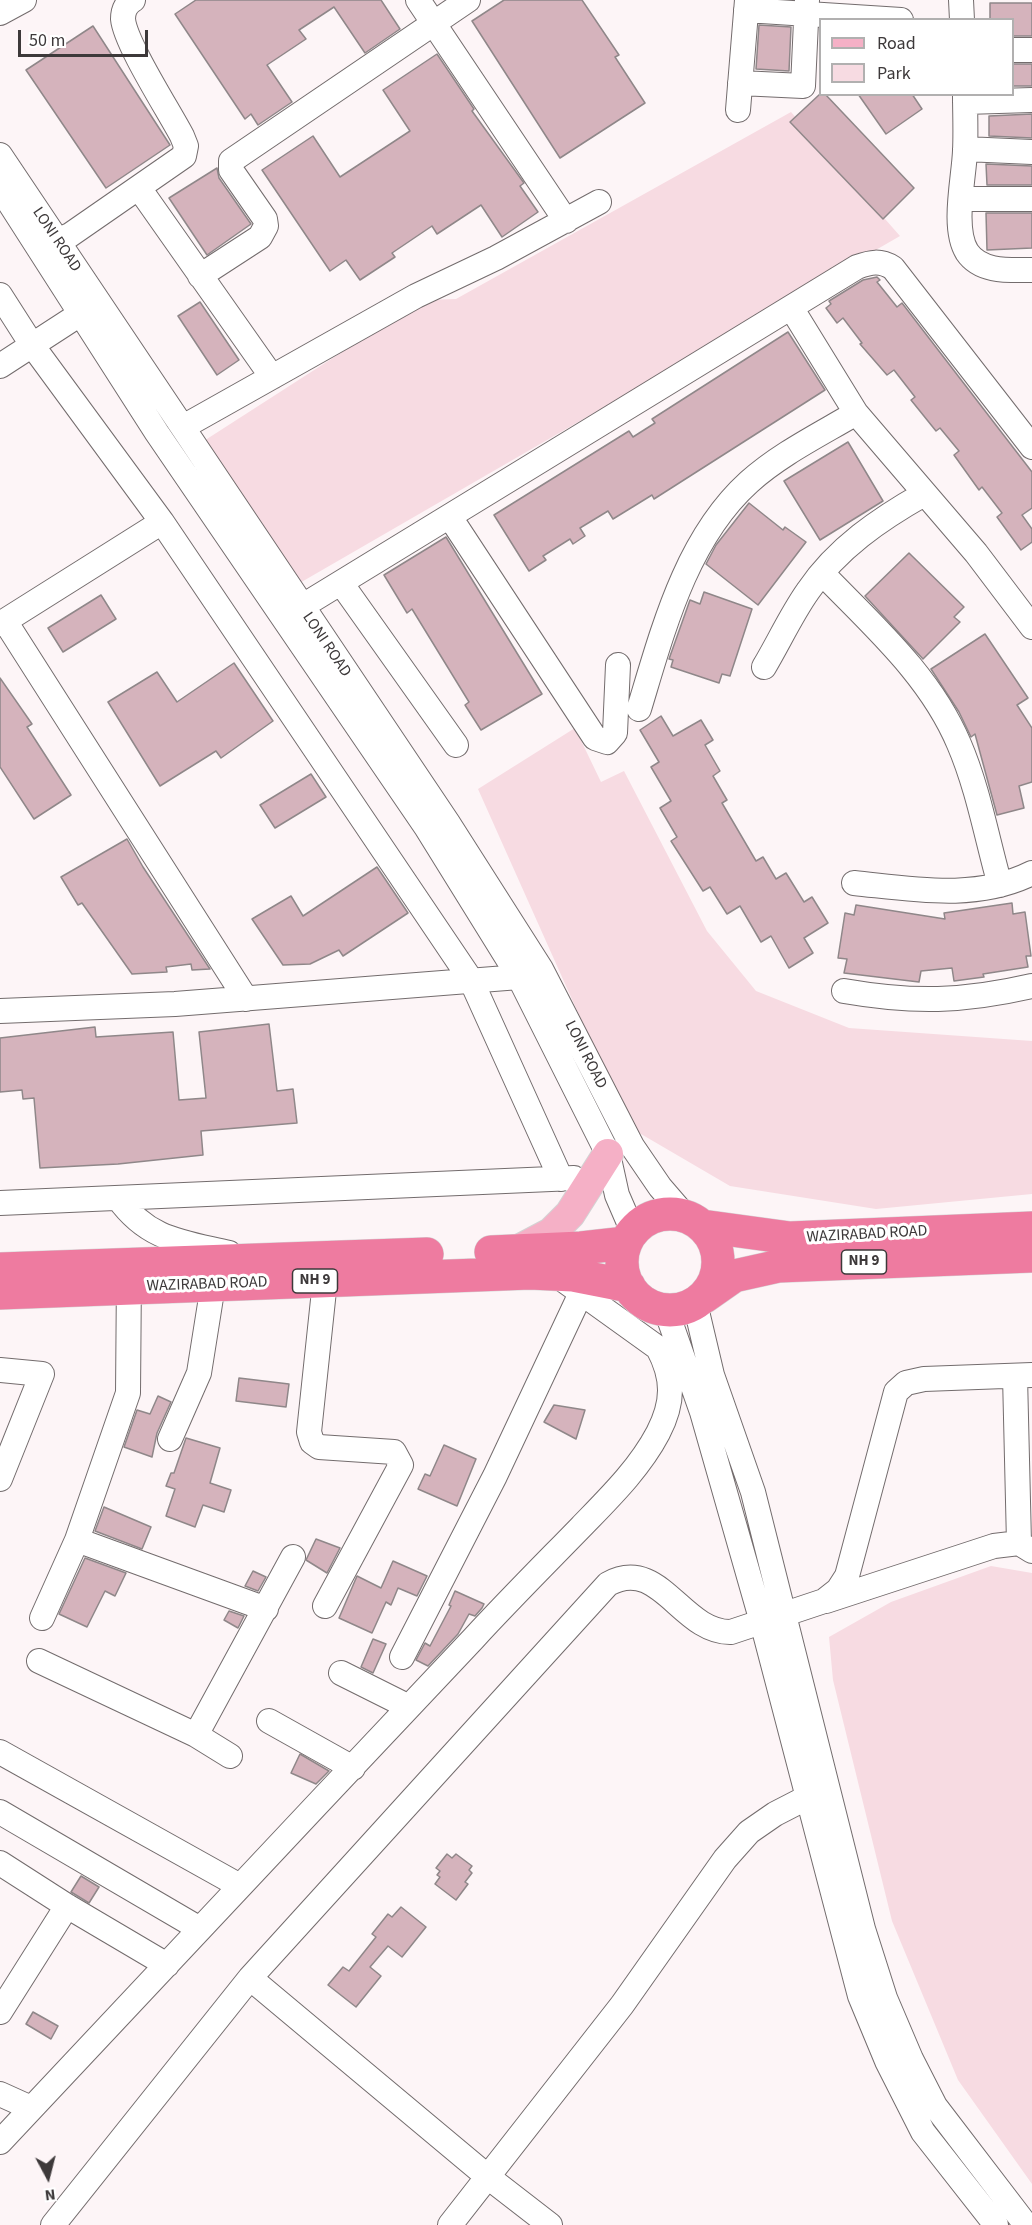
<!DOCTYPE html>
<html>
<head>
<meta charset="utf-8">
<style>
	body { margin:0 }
	#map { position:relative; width:1032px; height:2225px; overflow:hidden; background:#fdf5f7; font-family:"Source Sans 3",sans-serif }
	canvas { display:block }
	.legend { position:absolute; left:819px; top:18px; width:195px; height:78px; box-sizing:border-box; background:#fff; border:2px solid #b1b0b0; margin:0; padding:8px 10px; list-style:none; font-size:18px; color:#3d393a }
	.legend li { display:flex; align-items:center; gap:12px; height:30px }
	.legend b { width:30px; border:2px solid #b1b0b0 }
	.north { position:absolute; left:18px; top:2147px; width:60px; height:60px; -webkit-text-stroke:4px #fff; paint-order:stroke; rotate:173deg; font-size:16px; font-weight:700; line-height:24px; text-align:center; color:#3d393a }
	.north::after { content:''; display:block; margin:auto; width:21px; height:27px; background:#3d393a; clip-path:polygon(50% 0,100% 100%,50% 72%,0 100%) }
	.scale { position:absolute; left:18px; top:30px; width:130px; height:27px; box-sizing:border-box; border:3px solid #3d393a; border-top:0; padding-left:8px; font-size:18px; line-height:21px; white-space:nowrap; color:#3d393a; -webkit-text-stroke:4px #fff; paint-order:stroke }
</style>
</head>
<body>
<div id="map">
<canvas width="1032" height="2225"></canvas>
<ul class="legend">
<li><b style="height:8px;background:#f5b0c6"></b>Road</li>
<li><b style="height:16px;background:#f7dbe2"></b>Park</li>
</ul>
<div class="north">N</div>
<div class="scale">50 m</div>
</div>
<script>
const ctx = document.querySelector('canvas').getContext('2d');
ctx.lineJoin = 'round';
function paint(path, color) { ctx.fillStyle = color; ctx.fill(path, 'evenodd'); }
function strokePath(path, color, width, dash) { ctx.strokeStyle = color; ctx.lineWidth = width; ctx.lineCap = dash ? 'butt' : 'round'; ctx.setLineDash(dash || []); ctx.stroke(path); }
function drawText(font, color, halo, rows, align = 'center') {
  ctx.font = font + ' "Source Sans 3",sans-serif'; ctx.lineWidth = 6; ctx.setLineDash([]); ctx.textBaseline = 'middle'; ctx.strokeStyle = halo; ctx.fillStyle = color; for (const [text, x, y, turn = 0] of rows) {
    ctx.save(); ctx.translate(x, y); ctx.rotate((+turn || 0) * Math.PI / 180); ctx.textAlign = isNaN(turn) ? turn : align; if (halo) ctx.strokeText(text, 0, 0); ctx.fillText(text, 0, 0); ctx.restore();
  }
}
paint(new Path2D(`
	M791 112 900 236 298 584 196 446 423 300 456 299Z
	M575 728 601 782 624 771 707 931 756 991 849 1028 1032 1041V1194L876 1209 730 1186 629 1127 478 789Z
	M991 1566 1032 1573V2184L958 2080 892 1921 833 1680 829 1637 891 1602Z`), '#f7dbe2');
const building = new Path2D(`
	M196 0H381L400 29 365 53 334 7 299 30 306 39 267 65 292 102 258 125 251 114 245 119 175 14Z
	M504 0H582L619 55 615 57 645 103 560 158 472 21Z
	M990 3H1032V36H1012V20H990Z
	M759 25 791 27 789 71 756 69Z
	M93 26 170 145 106 188 26 70Z
	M437 54 474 109 472 111 524 183 520 186 538 212 502 237 481 205 437 234 432 226 392 253 395 257 360 280 346 260 330 271 262 170 313 136 340 177 410 131 383 90Z
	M1012 64H1032V86H1012Z
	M820 94H825L914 188 883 219 790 122Z
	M858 94H912L922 109 886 134Z
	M1032 114V138L989 136V116Z
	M986 164 1032 166V185H987Z
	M217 168 219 178 251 224 207 255 169 198Z
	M986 213H1032V248L987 250Z
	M877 277 880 280 877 282 897 307 902 303 1032 472V508L1022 515 1032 529V542L1021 550 997 517 1002 513 982 487 979 490 954 455 959 451 940 428 936 431 911 400 915 397 894 370 887 375 860 344 862 343 843 318 837 323 826 308 831 304 829 301 863 280Z
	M200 302 239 360 217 375 178 316Z
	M788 332 825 390 654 499 652 495 613 519 608 511 580 528 585 536 573 544 570 539 543 556 546 560 529 571 494 515 629 431 633 437 655 423 652 419Z
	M848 442 883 501 820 540 784 481Z
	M749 503 783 530 785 527 806 542 758 605 706 564 716 545Z
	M446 537 542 694 481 730 465 705 469 702 412 609 407 613 384 575Z
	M909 553 964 607 954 617 960 622 923 659 865 596Z
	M704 592 752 609 730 676 722 674 719 683 671 667 673 660 669 659 690 600 700 604Z
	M101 595 116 619 63 652 48 628Z
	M985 634 1028 698 1017 705 1032 728V782L1019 786 1024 808 997 815 975 734 971 737 959 712 931 669Z
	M234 663 273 721 221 758 216 751 160 786 108 702 157 672 177 702Z
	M0 678 32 724 27 727 71 795 34 819 0 767Z
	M661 716 673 736 701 720 713 740 705 745 720 771 713 776 727 800 722 803 756 861 763 857 776 879 786 873 804 902 812 897 828 923 804 938 813 953 789 968 771 936 761 942 740 906 727 914 710 887 703 891 671 841 677 837 660 808 671 801 651 767 659 762 640 730Z
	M311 774 326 797 275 828 260 805Z
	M127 839 143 867 210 969 192 970 191 964 166 967 167 972 132 974 82 903 78 905 61 877Z
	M377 867 408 913 343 956 339 950 310 964 283 965 252 919 291 896 303 916Z
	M1012 903 1013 914 1025 912 1031 956H1026L1028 967 983 974 984 977 954 981 952 968 921 971 919 982 844 973 847 959 838 958 845 913 854 915 856 905 945 919 944 913Z
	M269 1024 277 1091 293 1089 297 1123 201 1131 203 1155 118 1164 40 1168 34 1098 23 1099 22 1090 0 1092V1038L95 1027 96 1037 173 1032 179 1100 206 1098 199 1032Z
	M239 1378 289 1384 286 1407 236 1401Z
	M158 1396 171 1402 157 1433 152 1457 124 1447 137 1410 150 1414Z
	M554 1405 585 1410 576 1439 544 1422Z
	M186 1438 220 1448 210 1483 231 1490 224 1512 203 1505 195 1527 166 1516 175 1489 166 1486 171 1473H174Z
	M444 1445 476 1459 457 1506 418 1489 425 1474 430 1476Z
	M104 1507 151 1527 142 1549 95 1531Z
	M316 1539 340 1548 327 1573 306 1560Z
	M85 1558 126 1573 115 1596 105 1591 87 1627 59 1614Z
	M393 1561 427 1576 417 1596 398 1588 391 1605 386 1602 372 1633 339 1618 357 1576 381 1588Z
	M253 1571 266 1577 258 1591 245 1586Z
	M455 1591 484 1604 482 1608 475 1616 469 1614 458 1634 428 1666 416 1660 425 1643 430 1646 451 1606 449 1605Z
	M229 1611 244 1616 238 1628 224 1620Z
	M373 1639 386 1644 373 1673 361 1667Z
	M300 1754 329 1771 316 1784 291 1773Z
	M447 1854 452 1858 456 1854 472 1866 469 1870 472 1873 465 1882 468 1884 456 1900 435 1884 440 1877 437 1875 440 1871 436 1868Z
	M81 1876 99 1887 89 1903 71 1892Z
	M401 1907 426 1927 402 1957 388 1946 370 1967 381 1976 356 2007 328 1985 343 1967 349 1971 376 1937 372 1934 388 1914 392 1917Z
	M33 2012 58 2026 51 2039 26 2024Z`);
paint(building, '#d5b3bc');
strokePath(building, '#8f8789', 1.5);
const minor = new Path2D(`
	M418 0 566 221
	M961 0 962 20
	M746 10 901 20
	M0 13 24 0
	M1012 50H1032
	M740 83 803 86 807 0
	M965 94C965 113 966 132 965 151 964 178 952 228 967 252 981 273 1011 270 1032 270
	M965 102 1032 100
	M738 110 747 0
	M965 149 1032 152
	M0 155 448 823 541 969 632 1146 660 1187 685 1216
	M0 188 157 433 426 827 519 977 608 1154 617 1195 633 1232
	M139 188 272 377
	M961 199H1032
	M56 241 70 235 184 156 186 146 182 136C169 111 125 43 123 19 123 11 126 4 133 0
	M200 276 260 237 266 226 265 219 231 170V161L468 0
	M0 295 32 345 162 522 471 980 561 1179
	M792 309 856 413 976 553 1032 627
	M0 366 94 305
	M183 427 416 296 496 258 599 202
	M450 517 595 738 607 742 615 733 618 665
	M822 573C872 625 930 675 959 744 978 788 987 839 1000 885
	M341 583 456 745
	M301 607 857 267C871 262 880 260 893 268L1032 447
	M5 621 246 999
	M0 624 162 522
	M764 667C779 642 791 615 808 591 837 548 880 519 924 494
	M639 709C663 630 686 539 749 482 780 454 821 434 856 413
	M854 883C913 889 976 901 1032 873
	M844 991C913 1003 963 1002 1032 986
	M0 1011 175 1004 519 977
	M118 1198C148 1240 182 1242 229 1253
	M0 1203 574 1178
	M325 1281 309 1432 312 1442 319 1447 394 1452 401 1465 325 1606
	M695 1303 712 1375 753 1492 863 1929 885 1998 911 2059 935 2106 1026 2225
	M666 1310 702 1412 762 1622 860 1996 887 2061 923 2132 996 2225
	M0 1370 42 1374 0 1479
	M1015 1376 1019 1543
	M170 1439 199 1373 213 1285
	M77 1540 266 1609
	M826 1601 994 1546 1019 1543 1032 1551
	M42 1618 77 1540 128 1393 129 1274
	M402 1657 495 1476 581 1293
	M39 1661 196 1735 230 1756
	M341 1673 409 1707
	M269 1721 353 1768
	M196 1735 293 1557
	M0 1752 240 1886
	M0 1812 200 1929
	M0 1863 67 1906 167 1965
	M250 1978 488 2177 550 2225
	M0 2012 67 1906
	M0 2094 31 2108
	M0 2142C157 1973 316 1806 474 1638 509 1600 545 1564 581 1527 609 1498 639 1469 658 1433 674 1402 674 1378 658 1348L555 1274
	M53 2225 250 1978 608 1584C660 1555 681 1633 731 1632L824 1601 838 1590 847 1576 896 1392 906 1383 924 1379 1032 1375
	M450 2225 622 2005 725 1859 749 1832 775 1814 808 1797 822 1794`);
const major = new Path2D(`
	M517 1251 551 1233 570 1214 608 1154`);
const highway = new Path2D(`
	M622 1262a48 48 0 1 1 96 0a48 48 0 1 1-96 0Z
	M702 1226 790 1238 1032 1228
	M491 1252 581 1248 626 1243
	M0 1269 427 1254
	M0 1293 530 1273 573 1275 629 1286
	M704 1297 734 1276 779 1266 1032 1256`);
strokePath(minor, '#736c6d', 26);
strokePath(major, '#d4d3d4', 32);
strokePath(highway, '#d4d3d4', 34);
strokePath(minor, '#fff', 24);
strokePath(major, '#f5b0c6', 30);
strokePath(highway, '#ee7ba0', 33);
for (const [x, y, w] of [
	[864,1262,45],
	[315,1281,45]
]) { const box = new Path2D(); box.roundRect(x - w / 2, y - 12, w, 24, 4.5); ctx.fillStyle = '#fff'; ctx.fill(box); strokePath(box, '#3d393a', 1.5); }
drawText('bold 15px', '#3d393a', null, [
	["NH 9",864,1262],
	["NH 9",315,1281]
]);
drawText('16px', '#3d393a', '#fff', [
	["LONI ROAD",56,240,56],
	["LONI ROAD",326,645,56],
	["LONI ROAD",585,1055,63],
	["WAZIRABAD ROAD",867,1235,-3],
	["WAZIRABAD ROAD",207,1285,-2]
]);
</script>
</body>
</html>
